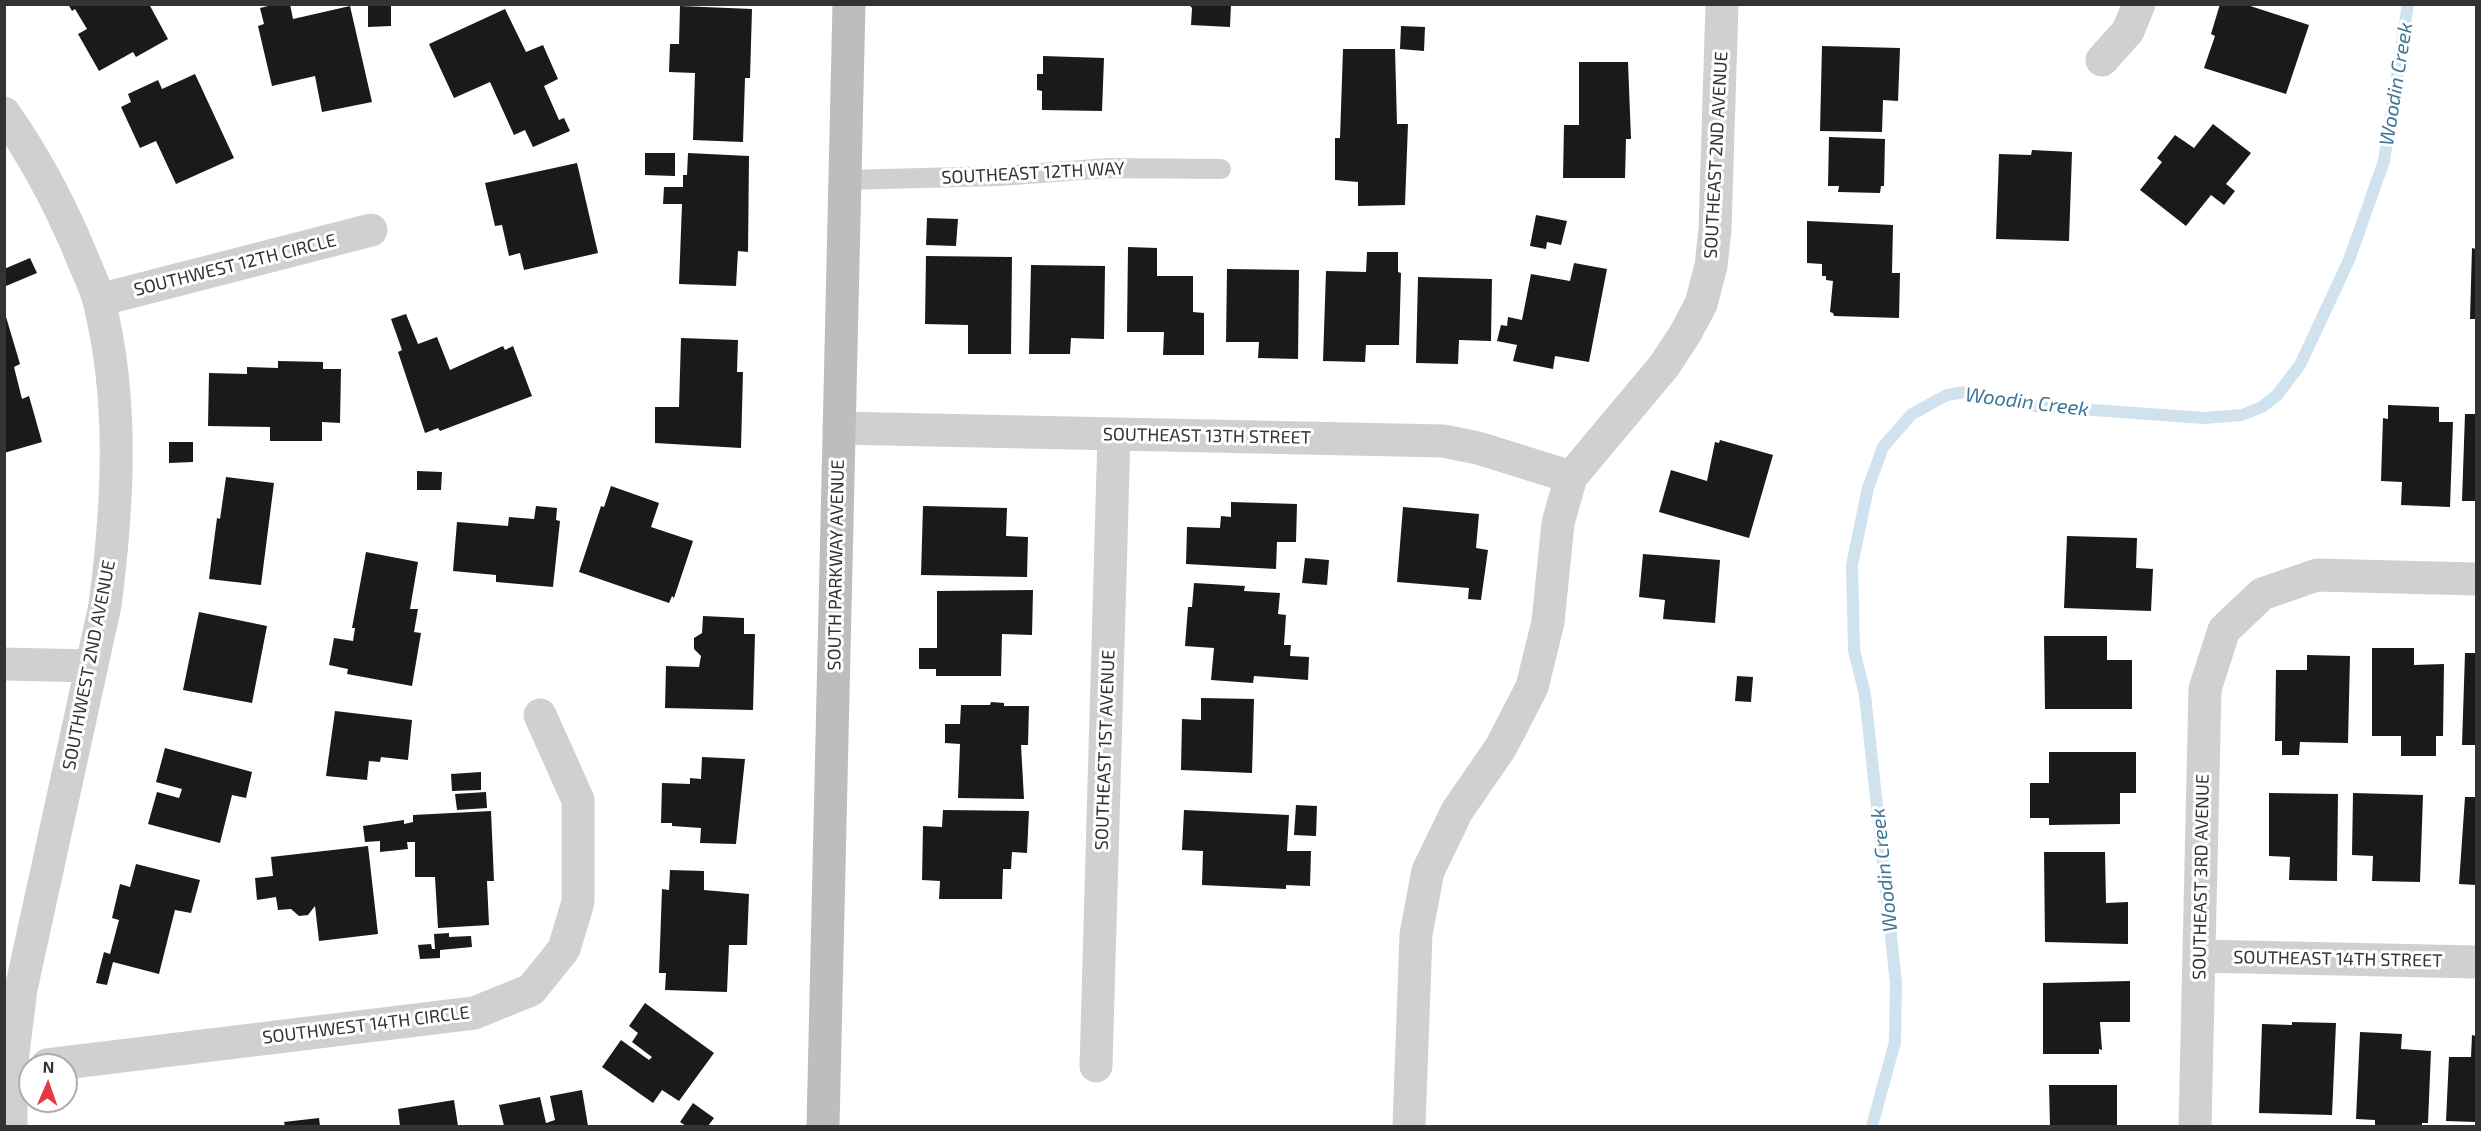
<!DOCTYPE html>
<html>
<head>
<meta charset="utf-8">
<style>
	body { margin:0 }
	#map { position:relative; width:2481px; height:1131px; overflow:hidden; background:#fff; font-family:"Exo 2",sans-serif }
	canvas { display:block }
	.frame { position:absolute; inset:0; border:6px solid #333; pointer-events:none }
	.north { position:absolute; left:18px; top:1053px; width:60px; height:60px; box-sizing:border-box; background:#fff; border:2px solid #adadad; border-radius:50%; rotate:2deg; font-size:16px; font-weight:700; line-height:24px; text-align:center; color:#333 }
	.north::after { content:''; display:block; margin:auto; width:21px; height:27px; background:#e63946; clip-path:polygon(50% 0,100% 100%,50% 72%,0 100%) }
</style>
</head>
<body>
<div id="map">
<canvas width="2481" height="1131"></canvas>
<div class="frame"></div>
<div class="north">N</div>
</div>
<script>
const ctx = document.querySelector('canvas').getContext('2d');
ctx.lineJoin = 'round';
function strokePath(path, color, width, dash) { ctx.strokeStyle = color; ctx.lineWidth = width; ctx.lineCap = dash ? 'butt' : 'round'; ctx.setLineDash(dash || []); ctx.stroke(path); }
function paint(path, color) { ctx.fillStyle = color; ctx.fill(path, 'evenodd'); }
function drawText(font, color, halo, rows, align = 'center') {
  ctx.font = font + ' "Exo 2",sans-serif'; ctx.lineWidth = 6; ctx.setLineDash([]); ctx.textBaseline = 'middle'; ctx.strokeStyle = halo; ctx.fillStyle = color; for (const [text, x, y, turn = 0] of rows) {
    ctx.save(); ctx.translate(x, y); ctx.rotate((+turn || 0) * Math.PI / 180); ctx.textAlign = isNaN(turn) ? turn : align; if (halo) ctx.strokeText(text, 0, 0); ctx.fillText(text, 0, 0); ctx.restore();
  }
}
strokePath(new Path2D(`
	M1872 1126 1895 1042 1896 983 1865 695 1854 650 1852 565 1868 488 1883 447 1912 414 1947 395 1965 392 2024 405 2204 418 2242 415 2262 407 2277 395 2300 365 2349 260 2384 161 2408 4`), '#cfe2ee', 12);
paint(new Path2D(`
	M68 4H149L168 39 136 57 133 52 99 71 78 34 87 29 75 9 72 11Z
	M276 4H290L293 19 350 6 372 102 322 112 315 76 272 86 258 26 264 24 260 8Z
	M368 4H391V26L368 27Z
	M1188 4H1231L1230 27 1191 25 1192 8Z
	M2220 4H2244L2309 25 2286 94 2204 68 2215 36 2211 34Z
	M680 6 752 9 750 78H745L743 142 693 140 695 73 669 72 670 44H679Z
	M505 9 526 52 543 45 558 79 544 86 559 120 564 118 570 131 533 147 525 130 514 135 490 82 454 98 429 44Z
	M1401 26 1425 27 1424 51 1400 49Z
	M1822 46 1900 48 1898 101 1883 100 1882 132 1820 131Z
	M1343 49H1395L1397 124H1408L1405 205 1358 206V182L1335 180V138H1340Z
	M1043 56 1104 58 1102 111 1042 110V91L1037 90V74H1043Z
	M1579 62H1628L1631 139H1626L1625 178H1563L1564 125H1579Z
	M195 74 234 158 176 184 156 141 140 148 121 107 131 102 128 94 158 80 162 89Z
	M2213 124 2251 153 2226 184 2235 191 2224 205 2211 195 2186 226 2140 190 2162 162 2157 158 2175 135 2194 148Z
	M1829 137 1885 139 1884 186H1881L1880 193 1838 192 1839 186H1828Z
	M2032 150 2072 152 2069 241 1996 239 1999 154 2031 155Z
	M645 153H675V176L645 175Z
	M688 153 749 156 748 252 738 251 736 286 679 284 682 204H663L664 187H683V175H687Z
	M577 163 598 253 524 270 520 253 509 256 502 225 495 226 485 183Z
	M1536 215 1567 221 1561 245 1547 242 1546 249 1530 246Z
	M927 218 958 219 956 246 926 245Z
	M1807 221 1893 225 1892 273H1900L1899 318 1834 316 1833 313 1830 312 1833 281 1826 280V276H1822V264L1807 263Z
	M1128 247 1157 248V276H1193V312L1204 313V355H1163L1164 332H1127Z
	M2472 248 2476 249V319H2470Z
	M1367 252H1398V272L1401 273 1399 345H1366L1365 362 1323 361 1326 271 1366 272Z
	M926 256 1012 257 1011 354H968V325L925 324Z
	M30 258 37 273 6 286 4 269Z
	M1574 263 1607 269 1589 362 1555 356 1553 369 1513 361 1517 345 1497 341 1501 325 1507 326 1508 317 1522 320 1531 274 1570 281Z
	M1031 265 1105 266 1104 339 1071 338 1070 354H1029Z
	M1227 269 1299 270 1298 359 1258 358 1259 342H1226Z
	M1418 277 1492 279 1491 341 1459 340 1458 364 1416 363Z
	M4 310 20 364 14 367 22 399 29 396 42 442 4 453Z
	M406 314 418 344 437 337 450 370 503 346 505 350 513 346 532 396 440 431 438 428 425 433 398 352 402 350 391 319Z
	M681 338 738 340 737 372H743L741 448 655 443V407H679Z
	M278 361 323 362V369H341L340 423 322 422V441H270V427L208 426 209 373 247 374V367L278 368Z
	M2388 405 2439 407V422H2453L2450 507 2401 505 2402 482 2381 481 2383 418 2388 419Z
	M2465 414H2476V501H2462Z
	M1720 440 1773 455 1749 538 1659 512 1671 470 1707 481 1715 442 1719 443Z
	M169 442H193V462L169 463Z
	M417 471 442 472 441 490H417Z
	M226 477 274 483 261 585 209 579 217 518 220 519Z
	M611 486 659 503 651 527 693 541 674 598 672 596 669 603 579 572 601 506 604 507Z
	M1231 502 1297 504 1296 542H1277L1276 569 1186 564 1187 527 1220 528 1221 516 1231 517Z
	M536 506 557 508 556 520 560 521 553 587 496 582V575L453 571 457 522 508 526 509 517 534 519Z
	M923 506 1007 508 1006 536 1028 537 1027 577 921 575Z
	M1403 507 1479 514 1476 548 1488 550 1481 600 1468 599 1469 588 1397 582Z
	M2067 536 2137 538 2136 568 2153 569 2151 611 2064 608Z
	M366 552 418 562 410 609H418L414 632 421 633 412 686 347 674 348 669 329 665 334 638 353 641 355 628H352Z
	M1643 554 1720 560 1715 623 1663 619 1665 600 1639 597Z
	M1305 558 1329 560 1327 585 1302 583Z
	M1194 583 1245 586 1244 591 1280 593 1278 614 1286 615 1284 645H1291L1290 656 1309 657 1308 680 1254 676 1253 683 1211 680 1214 648 1185 646 1188 607H1192Z
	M1033 590 1032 635 1002 634 1001 676H936V669H919V648H937V591Z
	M199 612 267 626 252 703 183 690Z
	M703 616 744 618V634H755L753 710 665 708 666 666 699 667 701 656 694 649V638L702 633Z
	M2044 636H2107V660H2132V709H2045Z
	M2372 648H2414V665L2444 664 2443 736H2436V756H2401V736H2372Z
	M2465 653H2476V745H2462Z
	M2307 655 2350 656 2348 743 2300 742 2299 755H2282V741H2275L2276 670H2307Z
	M1737 676 1753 677 1751 702 1735 701Z
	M1201 698 1254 699 1252 773 1181 770 1182 719 1201 720Z
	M991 702 1004 703V706H1029L1028 745H1021L1024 799 958 798 960 744 945 743V724H960L961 705H990Z
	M335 711 412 720 408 760 381 757 380 762 369 761 367 780 326 776Z
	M165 748 252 772 246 798 232 795 220 843 148 824 157 792 179 798 182 789 156 782Z
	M2049 752H2136V793H2120V824L2049 825V818H2030V783H2049Z
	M702 757 745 759 736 844 700 843 701 828 672 826V823H661L662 783 690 784V778L701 779Z
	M481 772V790L452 791 451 774Z
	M486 792 487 808 457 810 455 794Z
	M2269 793 2338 794 2337 881 2289 880 2290 857 2269 856Z
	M2353 793 2423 795 2420 882 2372 881 2373 856 2352 855Z
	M2465 797H2476V885L2459 884Z
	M1296 805 1317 806 1316 836 1294 835Z
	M943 810 1029 811 1027 853 1012 852 1011 869H1003L1002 899H939L940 881 922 880 923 826 942 827Z
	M1184 810 1289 815 1287 851H1311L1310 886 1286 885V889L1202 885 1203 851 1182 850Z
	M491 811 494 881H487L489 925 438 928 435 877H415V842H407L408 849 380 852V841L365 842 363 826 404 820V824L413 822V815Z
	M368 846 378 934 319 941 315 906 308 915 299 916 291 909 278 910 276 897 257 900 255 878 273 876 271 857Z
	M2044 852H2105L2106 903 2128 902V944L2045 942Z
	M136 864 200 880 191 913 175 910 159 974 113 962 107 985 96 983 104 952 110 954 119 920 112 918 120 884 130 887Z
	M670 870 704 871V890L749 894 747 945H729L727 992 665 990 666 973H659L662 889 669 890Z
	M449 933V937L471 936 472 947 440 950V958L420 959 418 945 431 944 432 949H435L434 934Z
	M2130 981V1022H2100L2102 1050 2099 1049V1054H2043V983Z
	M645 1003 714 1053 679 1101 662 1090 653 1103 602 1067 621 1040 649 1060 652 1057 632 1042 638 1033 629 1026Z
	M2292 1022 2336 1023 2332 1115 2259 1113 2262 1024 2292 1025Z
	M2360 1032 2402 1034 2401 1049 2431 1051 2428 1123H2422V1126H2375V1120L2356 1119Z
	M2472 1035 2476 1036V1122L2446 1121 2449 1057H2471Z
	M2049 1085H2117V1126H2050Z
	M582 1090 588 1126H504L499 1105 540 1097 546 1123 555 1120 550 1096Z
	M454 1100 458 1126H400L398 1109Z
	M693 1103 714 1118 708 1126H686L680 1122Z
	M319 1118 320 1126H285L284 1122Z`), '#1a1a1a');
strokePath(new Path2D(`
	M845 180 1000 176 1109 168 1221 169`), '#d0d0d0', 20);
strokePath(new Path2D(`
	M2102 60 2128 31 2139 4
	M4 113C37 160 63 210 84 262 89 275 96 288 99 301 124 400 118 506 105 605L21 989 11 1069V1126
	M99 300 371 230
	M839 428 1443 441 1478 448 1571 477
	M4 664 92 666
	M2200 956 2476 962
	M47 1065 474 1013 531 990 564 949 578 902V800L540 715
	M1096 1066 1114 435
	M1409 1126 1416 934 1428 871 1457 811 1501 747 1532 687 1548 622 1558 523 1571 477 1664 366 1685 334 1701 304 1711 266 1715 229 1722 4
	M2195 1126 2205 689 2224 630 2262 594 2317 575 2476 579`), '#d0d0d0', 33);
strokePath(new Path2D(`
	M823 1126 849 4`), '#bdbdbd', 33);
drawText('18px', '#333', '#fff', [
	["SOUTHEAST 2ND AVENUE",1716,155,-87],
	["SOUTHEAST 12TH WAY",1033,173,-3],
	["SOUTHWEST 12TH CIRCLE",235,265,-14],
	["SOUTHEAST 13TH STREET",1207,436,1],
	["SOUTH PARKWAY AVENUE",836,565,-89],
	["SOUTHWEST 2ND AVENUE",89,665,-79],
	["SOUTHEAST 1ST AVENUE",1105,750,-88],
	["SOUTHEAST 3RD AVENUE",2201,877,-89],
	["SOUTHEAST 14TH STREET",2338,959,1],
	["SOUTHWEST 14TH CIRCLE",366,1025,-7]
]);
drawText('italic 20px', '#3f7597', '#fff', [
	["Woodin Creek",2396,84,-81],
	["Woodin Creek",2027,402,7],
	["Woodin Creek",1884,870,-96]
]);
</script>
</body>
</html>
